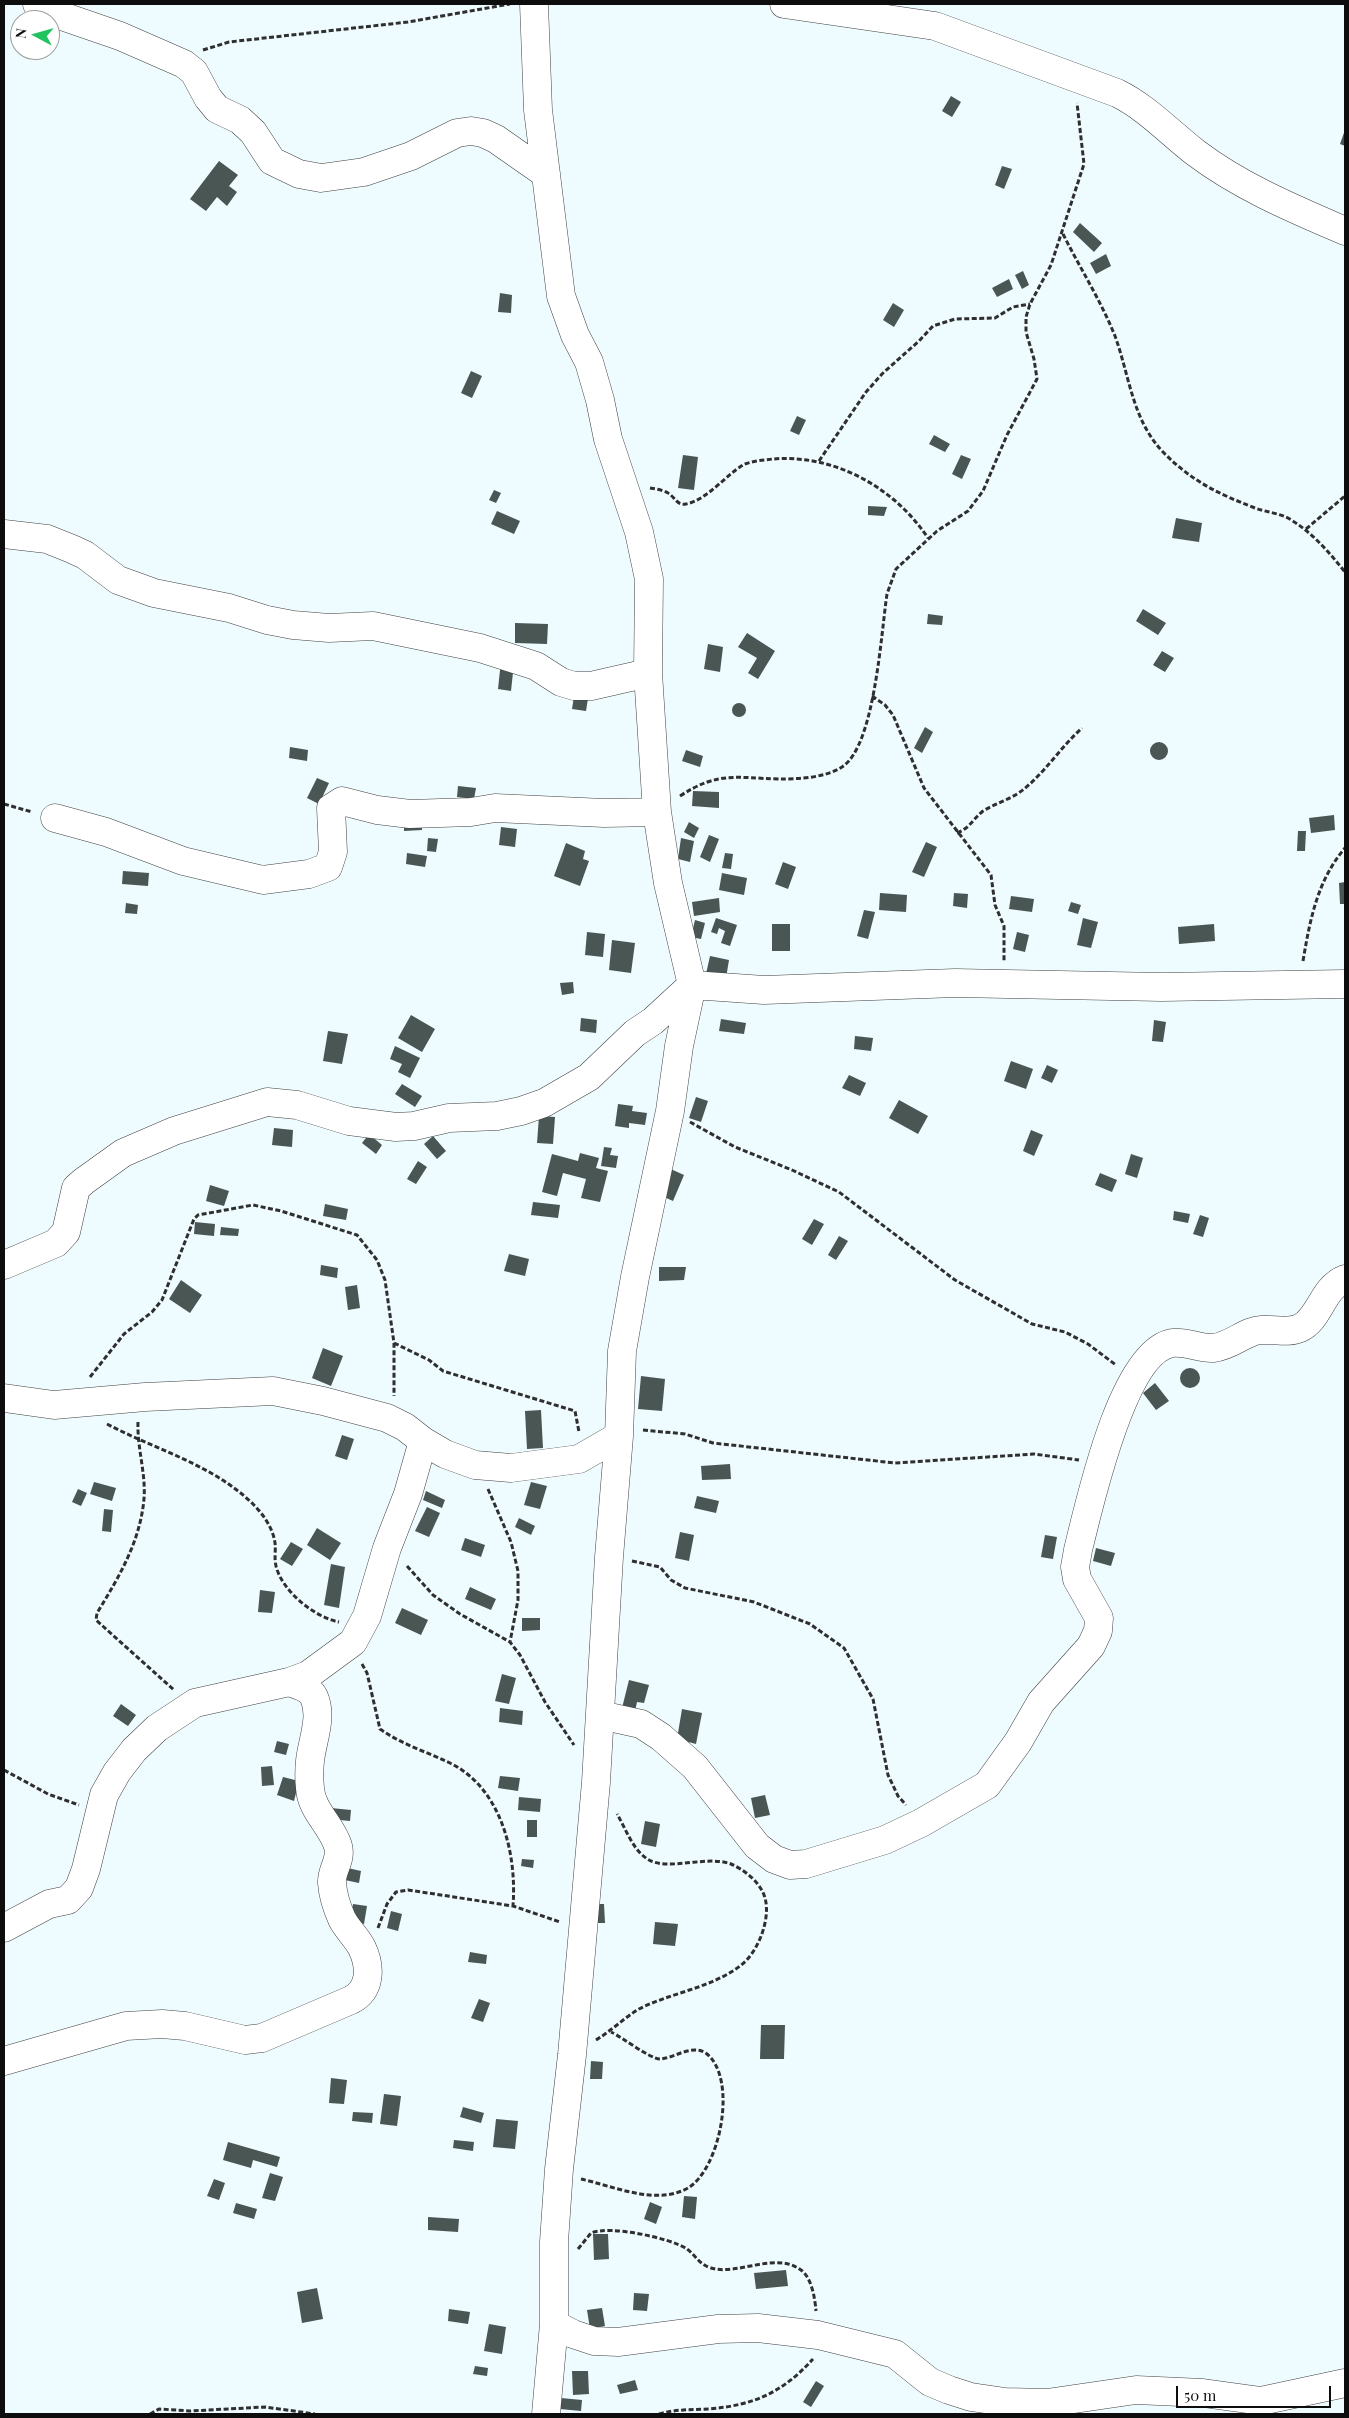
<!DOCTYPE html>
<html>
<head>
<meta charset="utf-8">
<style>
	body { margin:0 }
	#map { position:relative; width:1349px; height:2418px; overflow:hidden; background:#eefbff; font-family:"Playfair Display",serif }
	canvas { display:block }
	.frame { position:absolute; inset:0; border:5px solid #0d0d0d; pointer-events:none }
	.north { position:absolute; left:10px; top:10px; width:50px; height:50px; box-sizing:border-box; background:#fff; border:1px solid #9e9e9e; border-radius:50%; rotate:276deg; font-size:14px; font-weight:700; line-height:20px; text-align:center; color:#0d0d0d }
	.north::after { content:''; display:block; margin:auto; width:18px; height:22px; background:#20c35f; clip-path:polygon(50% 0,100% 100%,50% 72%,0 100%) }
	.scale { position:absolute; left:1176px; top:2386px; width:155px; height:22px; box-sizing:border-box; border:2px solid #0d0d0d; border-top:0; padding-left:6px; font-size:15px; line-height:18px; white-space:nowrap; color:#0d0d0d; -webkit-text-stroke:4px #fff; paint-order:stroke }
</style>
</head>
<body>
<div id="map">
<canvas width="1349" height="2418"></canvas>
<div class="frame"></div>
<div class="north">N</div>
<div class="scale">50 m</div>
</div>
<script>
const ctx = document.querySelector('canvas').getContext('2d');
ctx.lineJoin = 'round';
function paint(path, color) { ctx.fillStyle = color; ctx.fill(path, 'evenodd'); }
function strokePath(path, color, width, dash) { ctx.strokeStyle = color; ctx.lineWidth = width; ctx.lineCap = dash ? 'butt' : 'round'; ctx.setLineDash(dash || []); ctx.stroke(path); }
paint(new Path2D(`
	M951 96 961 102 952 117 942 111Z
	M1345 130V146L1340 144Z
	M219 161 238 175 229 186 237 192 227 206 217 197 206 211 190 199Z
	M1002 166 1012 169 1004 189 995 185Z
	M1080 223 1102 243 1094 252 1073 232Z
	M1106 254 1111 266 1096 274 1090 263Z
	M1023 271 1029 285 1022 289 1015 275Z
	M1009 279 1013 289 997 297 992 288Z
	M500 293 512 295 511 313 498 312Z
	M893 303 904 310 894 327 883 320Z
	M471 371 482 376 472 398 461 393Z
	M797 416 806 420 799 435 790 431Z
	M934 435 950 444 945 452 929 444Z
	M683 455 698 457 694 490 678 488Z
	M961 455 971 459 962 479 952 474Z
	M494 490 501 493 496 503 489 500Z
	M868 506 887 507 884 516 868 515Z
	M497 511 520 521 514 534 491 524Z
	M1176 518 1202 523 1199 542 1172 538Z
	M1143 609 1166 623 1158 635 1136 621Z
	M928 614 943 616 942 625 927 624Z
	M515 623 548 624 547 644 515 643Z
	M747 633 775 651 758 679 748 673 757 658 738 647Z
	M708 644 723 647 720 672 704 669Z
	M1162 651 1174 658 1165 672 1153 665Z
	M501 661 514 663 511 691 498 689Z
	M575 690 589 692 586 711 572 709Z
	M732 710a7 7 0 1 1 14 0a7 7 0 1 1-14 0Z
	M925 727 933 732 922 753 914 748Z
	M1150 751a9 9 0 1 1 18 0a9 9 0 1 1-18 0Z
	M290 747 308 750 307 761 289 758Z
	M686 750 703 756 700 767 682 761Z
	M317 778 329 783 319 804 307 798Z
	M458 786 476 788 474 799 457 797Z
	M693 791 719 792V808L692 806Z
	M1334 815 1335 830 1311 833 1309 818Z
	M404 821H422V830L404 831Z
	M689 822 699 828 694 838 684 832Z
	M501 827 517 829 515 847 499 845Z
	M1298 831H1306L1305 851H1297Z
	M709 835 719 839 710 862 700 857Z
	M428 838 438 839 436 852 427 851Z
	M681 838 694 841 690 862 678 859Z
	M926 842 937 847 924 877 912 872Z
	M566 843 585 851 583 859 589 861 580 886 554 876Z
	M407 853 427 856 425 867 406 864Z
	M725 853 733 854 731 869 722 868Z
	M783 862 796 867 788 889 775 884Z
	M123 871 149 873 148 886 122 884Z
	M722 873 747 878 744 895 719 890Z
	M1345 882V904H1340L1339 883Z
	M880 893 907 895 906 912 879 910Z
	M954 893 968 894 967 908 953 906Z
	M1011 896 1034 899 1032 912 1009 909Z
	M719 898 720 912 694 916 692 902Z
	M1071 902 1081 905 1078 914 1068 911Z
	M126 903 138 905 137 914 125 913Z
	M864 910 875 912 868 939 857 936Z
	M716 918 737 925 730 946 721 943 725 931 719 928 717 934 711 932Z
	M1083 918 1098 922 1091 948 1077 945Z
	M695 920 705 923 701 939 691 937Z
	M772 924H790V951H772Z
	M1214 924 1215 941 1179 944 1178 927Z
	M587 932 605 934 603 957 585 955Z
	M1017 932 1029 935 1025 952 1013 949Z
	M612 940 635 943 631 973 609 970Z
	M710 956 729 960 726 978 706 974Z
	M573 982 574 993 562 995 560 983Z
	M411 1015 435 1029 422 1052 398 1038Z
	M581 1018 597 1020 596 1033 580 1031Z
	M721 1019 746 1023 744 1034 719 1031Z
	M1154 1020 1166 1022 1163 1042 1152 1041Z
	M328 1031 348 1034 342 1064 323 1061Z
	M855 1036 873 1038 871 1051 854 1049Z
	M395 1046 420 1058 410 1078 398 1072 402 1064 390 1059Z
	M1011 1061 1033 1069 1026 1089 1004 1081Z
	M1047 1065 1058 1070 1052 1083 1041 1078Z
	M849 1075 866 1083 860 1096 842 1088Z
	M402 1084 422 1096 415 1107 395 1094Z
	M696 1097 708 1101 701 1122 689 1118Z
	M899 1100 928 1116 918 1134 889 1118Z
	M618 1104 633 1106 632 1111 647 1113 645 1125 629 1123V1128L615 1126Z
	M539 1116 555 1117 553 1144 537 1143Z
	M274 1128 293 1130 292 1147 272 1145Z
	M1031 1130 1043 1135 1034 1156 1023 1151Z
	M369 1134 382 1145 376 1154 362 1143Z
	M433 1136 446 1151 437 1159 424 1144Z
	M604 1147 612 1148 610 1155 618 1156 616 1168 601 1166Z
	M580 1153 599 1158 596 1168 608 1171 600 1202 581 1198 586 1179 563 1173 557 1196 542 1192 552 1154 578 1161Z
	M1131 1154 1143 1158 1137 1178 1125 1174Z
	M418 1161 427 1167 416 1184 407 1179Z
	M664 1166 684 1175 673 1201 653 1192Z
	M1100 1173 1117 1180 1112 1192 1095 1185Z
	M210 1185 229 1191 224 1206 206 1201Z
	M533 1202 560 1205 558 1218 531 1215Z
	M325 1204 348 1209 346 1220 323 1216Z
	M1174 1211 1190 1214 1188 1223 1173 1220Z
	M1200 1215 1209 1218 1203 1237 1193 1234Z
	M814 1219 824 1224 812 1245 802 1239Z
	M195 1222 215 1224 214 1236 194 1234Z
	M221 1227 239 1229 238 1236 220 1235Z
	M839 1236 848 1241 836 1260 828 1255Z
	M509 1254 529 1259 525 1276 504 1271Z
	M321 1265 338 1268 337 1278 320 1275Z
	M659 1267H686L684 1280 659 1281Z
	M181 1280 202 1295 190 1313 169 1299Z
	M357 1285 360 1308 348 1310 345 1287Z
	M323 1348 343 1356 331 1386 312 1378Z
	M1180 1378a10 10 0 1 1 20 0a10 10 0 1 1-20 0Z
	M641 1376 665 1379 662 1411 638 1409Z
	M1155 1383 1169 1401 1156 1410 1143 1393Z
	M541 1410 543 1448 527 1449 525 1411Z
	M342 1435 354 1439 347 1460 335 1456Z
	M730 1464 731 1479 702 1480 701 1466Z
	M94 1482 116 1488 112 1501 90 1494Z
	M531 1482 547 1486 540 1509 524 1505Z
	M78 1489 87 1493 81 1506 72 1502Z
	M426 1491 445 1500 442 1508 423 1500Z
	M697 1496 719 1501 716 1513 694 1508Z
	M427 1507 440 1513 429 1537 415 1531Z
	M104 1509 113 1510 111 1532 102 1531Z
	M519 1518 535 1526 531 1535 515 1527Z
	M317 1528 341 1543 330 1560 307 1545Z
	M680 1532 694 1535 689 1561 675 1558Z
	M1045 1535 1057 1537 1053 1559 1041 1557Z
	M465 1538 485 1545 481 1557 461 1550Z
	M291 1542 303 1549 292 1566 280 1559Z
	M1096 1548 1115 1553 1111 1566 1093 1561Z
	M331 1564 345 1567 339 1608 324 1605Z
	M470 1587 496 1599 491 1610 465 1599Z
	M260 1590 275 1592 272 1613 258 1612Z
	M402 1608 428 1620 421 1635 395 1623Z
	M522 1618H540V1630L522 1631Z
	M502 1674 516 1678 509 1704 495 1701Z
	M629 1680 649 1685 644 1703 637 1702 634 1716 621 1712Z
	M121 1704 136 1715 128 1726 113 1716Z
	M500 1708 523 1711 522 1725 499 1722Z
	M682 1709 702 1713 696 1744 677 1739Z
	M277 1741 289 1744 286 1755 274 1752Z
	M272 1766 274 1785 262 1786 261 1767Z
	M500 1776 520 1778 518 1791 498 1788Z
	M283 1777 299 1781 294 1801 277 1795Z
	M765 1795 770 1815 755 1818 751 1798Z
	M519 1797 541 1799 540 1812 518 1810Z
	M331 1808 351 1810 350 1821 329 1819Z
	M527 1820H537V1837H527Z
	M645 1821 660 1824 656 1847 641 1844Z
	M522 1859 534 1860 533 1868 521 1866Z
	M343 1867 361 1871 359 1883 340 1879Z
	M353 1904 367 1906 364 1924 350 1921Z
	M593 1904H604L605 1923H593Z
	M391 1911 402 1914 398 1931 387 1928Z
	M655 1922 678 1924 675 1946 653 1944Z
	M470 1952 487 1955 486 1964 468 1962Z
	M479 1999 490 2003 483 2022 471 2018Z
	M761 2025H785L784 2059H760Z
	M591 2061 603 2062 602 2079H590Z
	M331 2078 347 2080 344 2104 329 2103Z
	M384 2094 401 2096 397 2126 380 2124Z
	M463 2107 484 2113 481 2123 460 2117Z
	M353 2112 373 2113 372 2123 352 2121Z
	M496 2119 518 2121 515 2149 493 2147Z
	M454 2140 474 2142 473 2151 453 2148Z
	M228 2142 280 2157 277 2167 253 2160 251 2168 223 2160Z
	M270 2173 283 2177 275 2201 262 2198Z
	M214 2179 225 2183 219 2200 207 2196Z
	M684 2196 697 2197 695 2219 682 2217Z
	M650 2202 662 2207 656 2224 644 2219Z
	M236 2203 257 2209 254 2219 233 2213Z
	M428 2217 459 2219 458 2232 428 2230Z
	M593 2234H608L609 2259 594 2260Z
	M786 2270 788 2286 756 2289 754 2273Z
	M317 2288 323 2319 302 2323 297 2292Z
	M634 2293 649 2294 647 2311 633 2310Z
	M602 2308 605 2326 590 2329 587 2310Z
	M449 2309 470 2312 468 2324 448 2321Z
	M489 2324 506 2327 502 2354 484 2351Z
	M475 2366 488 2368 487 2376 473 2374Z
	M572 2371H588L589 2394 573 2395Z
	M635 2380 638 2390 620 2394 617 2385Z
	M816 2381 824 2386 811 2407 803 2402Z
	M561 2398 582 2400 581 2411 560 2409Z`), '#495654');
const minor = new Path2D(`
	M37 4 56 14 120 36 184 64 194 72 208 98 217 109 240 120 253 132 272 161 299 174 321 178 364 172 411 156 457 133 471 131 483 133 496 139 546 174
	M534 4 538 110 561 296 575 335 589 362 600 400 608 439 639 532 649 579 648 673 657 812 668 883 692 985 679 1046 670 1111 635 1277 622 1351 619 1436 609 1557 596 1782 572 2055 559 2169 554 2242V2324L546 2414
	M784 4 935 26 1117 93C1146 107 1170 133 1196 153 1241 187 1294 209 1345 231
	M4 534 47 539 72 549 85 555 118 580 154 593 229 608 267 620 293 625 329 628 373 626 480 648 536 666 561 682 574 686H591L648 673
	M55 818 106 832 183 861 263 880 309 874 328 867 333 852 331 808 342 801 377 810 410 814 471 812 495 808 604 813 657 812
	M4 1265 56 1243 66 1232 76 1188 84 1181 123 1153 174 1131 267 1102 297 1105 349 1121 396 1127 414 1126 449 1118 497 1116 521 1111 544 1103 589 1077 635 1033 653 1021 692 985 764 990 955 983 1162 987 1345 984
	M4 1398 54 1405 145 1397 273 1391 323 1401 387 1418 405 1427 423 1441 445 1454 475 1465 511 1468 579 1459 619 1436
	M600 1715 641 1724 661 1737 695 1767 757 1846 774 1859 790 1865 806 1864 885 1840 921 1823 987 1785 1018 1742 1041 1702 1091 1646 1098 1631 1099 1618 1077 1579 1075 1567 1078 1550C1089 1506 1122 1352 1172 1343 1186 1341 1200 1349 1213 1348 1229 1346 1238 1337 1252 1332 1267 1326 1285 1335 1300 1328 1320 1319 1322 1288 1345 1279
	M4 1928 49 1904 68 1900 79 1888 86 1869 104 1795 117 1772 134 1750 157 1728 195 1703 289 1682 308 1675 353 1642 367 1616 387 1548 408 1494 423 1441
	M4 2061 126 2026 162 2024 185 2026 245 2040 262 2038 351 2000C371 1990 371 1967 362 1948 357 1938 347 1929 342 1919 337 1908 333 1896 332 1883 331 1870 342 1860 338 1846 332 1826 311 1810 310 1788 309 1779 309 1770 310 1761 312 1741 323 1717 314 1697 310 1688 298 1685 289 1682
	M554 2324 573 2334 594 2341 618 2342 718 2329 758 2328 818 2335 895 2354 930 2382 949 2390 971 2397 1005 2402 1047 2403 1136 2390 1203 2393 1261 2401 1345 2383`);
strokePath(minor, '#404040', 29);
strokePath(new Path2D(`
	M203 50 229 42 408 22 510 4
	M1063 234C1080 268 1101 301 1115 336 1130 377 1132 421 1165 454 1193 482 1219 494 1255 508 1266 512 1278 513 1288 518 1312 532 1328 551 1345 572
	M819 461 866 392 882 374 919 341 933 326 955 319 995 318 1013 307 1030 304
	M650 488C656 489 663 490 668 493 675 497 677 506 686 504 707 500 726 475 743 465 751 461 764 460 773 459 834 454 894 487 928 538
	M1306 529 1345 496
	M872 696 885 705 893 715 924 788 991 875 995 905 1004 926V961
	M680 796C718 771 737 778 779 779 798 779 825 778 842 767 875 746 881 633 887 594L896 569 937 531 968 511 983 491 1007 435 1037 379 1034 359 1026 332V317L1030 304 1051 265 1084 164 1077 103
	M4 804 32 812
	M957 833C970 828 973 819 983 811 996 803 1012 799 1024 789 1046 771 1061 747 1082 728
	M1303 961C1310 920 1317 881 1345 848
	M690 1122 735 1147 792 1170 839 1192 955 1280 1032 1324 1065 1332 1088 1344 1116 1365
	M394 1343 429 1360 443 1371 575 1411 579 1432
	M90 1377 124 1334 152 1312 162 1300 194 1219 198 1215 253 1205 281 1211 357 1235 377 1260 385 1280 394 1343V1396
	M138 1422C137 1448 146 1473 144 1499 140 1542 119 1577 97 1613L96 1620 174 1690
	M107 1424C156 1450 212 1464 253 1504 263 1514 273 1528 275 1543 276 1550 274 1558 276 1566 282 1591 314 1617 339 1622
	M643 1430 685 1434 713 1443 895 1463 1034 1454 1079 1460
	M488 1489 511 1542 518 1571V1600L510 1642
	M632 1561 660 1567 671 1580 685 1588 754 1602 810 1624 844 1648 873 1699 888 1775 898 1796 906 1805
	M407 1566 433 1595 460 1614 510 1642 520 1655 545 1702 574 1745
	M362 1664 367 1673 380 1729C401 1744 427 1752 450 1763 501 1788 517 1853 513 1906
	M4 1770 48 1794 79 1805
	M378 1928 387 1904 396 1892 408 1890 513 1906 560 1922
	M596 2040C611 2031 624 2018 639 2009 670 1993 711 1988 740 1966 758 1953 771 1919 765 1898 761 1883 745 1870 731 1864 707 1855 669 1871 649 1860 633 1851 626 1829 617 1814
	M581 2179C613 2186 656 2206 688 2188 720 2169 738 2080 707 2054 693 2043 675 2058 660 2059 650 2059 622 2037 611 2032
	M578 2249 591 2233C609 2225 671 2238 687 2249 696 2256 700 2265 711 2268 738 2276 775 2251 801 2270 812 2278 815 2299 816 2311
	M150 2414 159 2409 190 2411 265 2407 315 2414
	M659 2414C675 2409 692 2410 709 2409 754 2405 782 2393 813 2359`), '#2f2f2f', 3, [5, 2.5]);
strokePath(minor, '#fff', 28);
</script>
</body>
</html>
